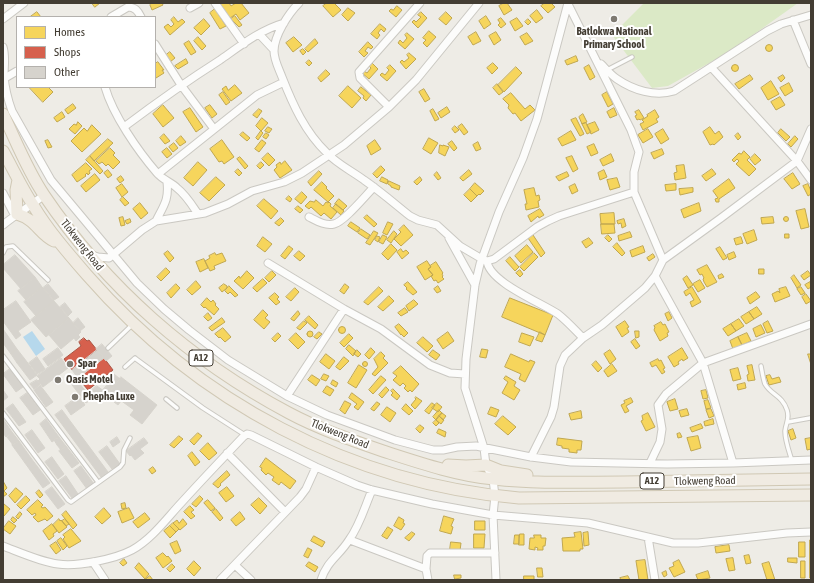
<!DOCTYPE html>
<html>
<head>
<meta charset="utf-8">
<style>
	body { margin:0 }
	#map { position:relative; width:814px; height:583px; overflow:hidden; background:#eeece6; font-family:"Asap Condensed",sans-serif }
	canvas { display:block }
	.frame { position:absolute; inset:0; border:4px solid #433d33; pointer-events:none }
	.legend { position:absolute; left:16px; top:16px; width:140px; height:72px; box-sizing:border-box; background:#fff; border:1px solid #b4b1ad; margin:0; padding:5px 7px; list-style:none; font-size:12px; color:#433d33 }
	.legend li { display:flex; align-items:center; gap:8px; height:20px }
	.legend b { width:20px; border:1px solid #b4b1ad }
</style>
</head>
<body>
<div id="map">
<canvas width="814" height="583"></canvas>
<div class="frame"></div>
<ul class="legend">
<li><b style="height:11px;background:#f6d55c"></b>Homes</li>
<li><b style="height:11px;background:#d6604d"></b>Shops</li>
<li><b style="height:11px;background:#d6d3cd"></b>Other</li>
</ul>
</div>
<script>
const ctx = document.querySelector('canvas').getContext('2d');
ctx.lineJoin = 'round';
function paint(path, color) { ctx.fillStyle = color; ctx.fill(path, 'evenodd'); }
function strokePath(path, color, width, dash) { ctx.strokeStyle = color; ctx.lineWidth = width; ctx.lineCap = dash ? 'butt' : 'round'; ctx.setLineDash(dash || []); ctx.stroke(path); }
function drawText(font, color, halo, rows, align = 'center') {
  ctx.font = font + ' "Asap Condensed",sans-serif'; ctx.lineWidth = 4; ctx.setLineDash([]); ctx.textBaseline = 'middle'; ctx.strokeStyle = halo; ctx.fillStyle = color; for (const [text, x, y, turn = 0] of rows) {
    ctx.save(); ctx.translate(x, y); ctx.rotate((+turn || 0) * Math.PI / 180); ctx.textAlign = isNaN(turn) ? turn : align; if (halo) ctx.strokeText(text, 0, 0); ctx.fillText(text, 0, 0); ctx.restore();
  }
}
paint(new Path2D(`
	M644 3H798L729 52 668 86 652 88 612 35Z`), '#dbe9c6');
paint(new Path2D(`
	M32 331 45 349 36 356 23 337Z`), '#b6d8ec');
const homes = new Path2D(`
	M92 3H100L95 7Z
	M152 3H162L163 5 152 10 150 5Z
	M219 3H229L231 6 236 3H241L249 13 240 20 236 14 230 18Z
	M327 3H334L341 10 333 17 323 6Z
	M504 3H507L512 10 504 15 499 6Z
	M545 3H551L555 7 548 13 541 6Z
	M397 6 402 10 396 17 389 11 391 9 393 10Z
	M348 8 355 13 348 21 342 15Z
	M215 9 226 26 220 29 210 13Z
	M537 10 543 18 536 23 530 16Z
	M37 12 41 17H30Z
	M421 12 427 18 418 28 412 22 414 20 416 22 421 17 418 15Z
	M446 12 452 18 446 25 439 19Z
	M235 16 242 25 239 27 231 19Z
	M486 16 491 24 484 29 479 21Z
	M174 17 178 22 182 19 185 22 170 35 164 27 168 24 171 27 174 24 171 20Z
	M501 18 506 24 501 28 498 25 500 23 498 20Z
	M517 18 523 26 515 31 510 22Z
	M204 19 210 26 201 35 194 28Z
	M528 19 531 22 528 25 525 22Z
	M380 24 386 29 384 32 381 29 378 33 380 35 377 39 371 34Z
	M429 31 436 37 427 47 423 43 426 40 423 38Z
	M476 32 481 41 473 45 468 37Z
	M496 32 501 40 494 45 489 36Z
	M407 33 414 39 405 49 398 43 400 40 403 43 407 38 405 35Z
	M527 33 533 41 525 45 520 37Z
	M198 37 206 46 202 50 194 41Z
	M294 37 302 45 293 52 286 43Z
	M315 39 318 43 308 52 305 49Z
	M189 41 196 52 191 55 184 44Z
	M368 42 373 47 371 49 368 47 365 51 368 53 364 57 359 52Z
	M765.5 48a3.5 3.5 0 1 1 7 0a3.5 3.5 0 1 1-7 0Z
	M303 49 306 52 303 55 300 51Z
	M170 52 175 58 170 62 165 56Z
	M409 53 416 59 406 69 400 62 402 60 404 62 409 58 407 55Z
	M576 56 578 61 567 65 565 61Z
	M186 59 188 63 178 69 175 66Z
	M309 60 312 63 309 66 306 63Z
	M158 62 164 70H162L164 73 156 78 155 76V64Z
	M372 63 378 69 369 79 362 73 364 71 367 73 371 68 369 66Z
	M493 63 498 68 492 74 487 68Z
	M731.5 68a3.5 3.5 0 1 1 7 0a3.5 3.5 0 1 1-7 0Z
	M390 65 396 71 387 81 380 75 382 73 385 75 389 70 387 68Z
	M589 65 595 77 590 80 584 68Z
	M516 67 522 73 504 92 498 85Z
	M326 70 330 74 321 82 318 78Z
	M750 75 753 79 739 89 735 84Z
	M783 75 785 78 781 82 778 78Z
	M771 81 779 94 768 100 761 88Z
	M789 83 793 91 785 96 780 88Z
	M497 84 503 92 499 95 493 88Z
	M235 85 242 93 231 101 222 89 226 86 228 90Z
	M348 86 361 98 352 108 339 96Z
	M29 87H48L53 92 43 102Z
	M361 87 371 95 366 101 363 98 364 96 358 91Z
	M424 89 430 99 425 102 419 92Z
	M223 92 230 102 226 105 219 95Z
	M607 92 613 104 608 107 602 95Z
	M511 93 525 109 530 105 535 110 521 121 515 113 513 114 508 108 509 105 503 99Z
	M780 97 785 105 776 110 771 102Z
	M73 104 76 108 68 114 65 110Z
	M163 105 174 118 163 127 153 114Z
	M210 105 217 114 212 118 205 108Z
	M447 107 450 112 441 118 438 113Z
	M190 108 203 127 196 132 183 112Z
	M614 108 617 115 610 118 607 112Z
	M259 109 262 111 257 118 253 115Z
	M433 109 439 119 435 121 430 111Z
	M639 110 644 118 640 120 639 119 637 120 635 116 637 115 635 112Z
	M655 110 659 117 656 119 658 122 643 130 640 124 644 122 642 120 648 116 647 115Z
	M62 112 65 117 57 122 54 118Z
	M583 114 587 122 582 124 579 117Z
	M262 118 268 123 261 131 256 126Z
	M576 118 584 134 580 136 571 120Z
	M78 122 82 126 75 134 69 129 74 124 76 125Z
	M595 122 599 130 591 134 587 125Z
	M586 123 591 132 587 134 582 124Z
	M462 124 468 132 464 135 458 127Z
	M92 125 101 134 82 152 71 141 84 128 87 131Z
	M455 126 459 130 455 133 452 129Z
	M268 127 272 129 269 133 265 131Z
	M710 127 715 134 719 131 723 137 714 145 713 144 710 145 703 132Z
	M648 129 653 137 643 143 638 135Z
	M663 129 669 139 661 144 655 134Z
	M781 129 790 137 786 141 778 133Z
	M261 131 263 133 258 140 256 138Z
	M571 131 576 140 562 146 558 139Z
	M243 132 250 138 247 141 240 135Z
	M266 133 269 135 266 139 263 137Z
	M738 133 741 137 738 140 735 136Z
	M164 134 170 141 165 144 160 138Z
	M181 136 186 142 180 146 176 141Z
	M795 136 798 139 791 147 788 144Z
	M429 138 438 143 431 154 423 149Z
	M108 139 113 143 94 161 90 156Z
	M48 140 52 147 48 148 45 141Z
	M222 140 234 157 224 164 222 161 219 162 210 149Z
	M262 140 266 143 259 152 255 149Z
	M375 140 381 149 371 155 367 146Z
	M452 141 457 148 454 151 448 144Z
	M478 142 481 149 476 151 473 145Z
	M174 143 178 148 173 152 169 147Z
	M594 144 598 153 591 156 587 147Z
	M440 145 443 146V145L449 147 445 156 439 153Z
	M110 148 115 153 113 155 120 162 113 169 108 164 106 166 102 162 99 164 96 161Z
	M167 148 172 154 167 158 162 152Z
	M662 149 664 154 654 159 651 153Z
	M744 151 750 157 747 160 756 169 749 176 736 164 739 161 737 159 734 162 732 160 739 153 741 154Z
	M268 153 275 160 269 166 262 159Z
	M611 154 614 161 603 166 600 160Z
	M755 154 761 160 755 165 750 159Z
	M90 156 103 171 100 174 86 160Z
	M572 156 578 169 573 172 566 158Z
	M240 157 248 166 245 169 237 159Z
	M285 161 292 170 280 178 274 170 277 167 276 165 280 162 281 164Z
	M198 162 207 170 193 186 184 178Z
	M261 162 264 165 260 169 257 166Z
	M86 163 92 169 89 171 90 173 88 175 87 173 85 175 86 176 77 182 72 175Z
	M684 165 686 178 675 180 674 173 677 172 676 166Z
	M381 166 385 170 377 178 373 174Z
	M238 169 242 173 239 176 235 172Z
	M712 169 716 174 706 181 702 176Z
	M108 170 112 175 108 178 104 173Z
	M469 170 472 174 463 181 460 178Z
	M604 170 607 177 600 180 598 173Z
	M319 171 322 174 311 186 308 182Z
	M437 172 441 178 438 180 434 175Z
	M567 172 569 176 559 181 556 177Z
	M793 173 800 184 792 189 784 179Z
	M95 174 100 180 86 192 81 186Z
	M121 176 124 180 120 183 117 179Z
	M216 177 225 185 209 201 200 193Z
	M382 177 388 180 387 184 380 181Z
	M420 177 422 180 417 185 414 182Z
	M617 178 620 187 610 190 607 180Z
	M729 179 735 188 719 199V202H716L715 199 718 198 713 191Z
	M389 181 400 186 399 190 391 187V186L388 184Z
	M322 182 327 187 326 188 334 196 328 202 314 190Z
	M475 183 484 191 480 195 479 194 477 196 470 189Z
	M122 184 128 192 122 197 116 188Z
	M575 184 578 191 572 194 569 187Z
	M676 184V190L666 191 665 185Z
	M808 184 811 191V194L808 196 803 186Z
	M534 188 536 196 539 195 540 200 538 201 539 207 526 210 525 204H527L524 190Z
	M693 188V192L680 195 679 189Z
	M470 189 477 196 471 202 464 195Z
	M302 192 307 197 301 204 295 199Z
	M289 196 292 199 290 202 286 199Z
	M123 197 129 203 125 206 120 200Z
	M264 199 278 211 271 219 257 206Z
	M339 199 347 206 343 210 335 204Z
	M316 200 323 206 326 202 328 203 329 202 331 204 330 206 337 212 331 219 324 213 321 216 311 207 309 209 305 206 310 201 314 202Z
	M140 203 148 213 141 219 133 209Z
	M699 203 701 211 684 218 681 210Z
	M336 204 344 211 341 215 333 208Z
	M298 206 303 210 300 213 295 209Z
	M540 209 544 215 539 218 538 216 531 222 528 216Z
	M805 209 809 227 801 229 796 211Z
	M614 213 615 224H601L600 214Z
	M367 215 377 224 374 227 364 218Z
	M783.5 219a2.5 2.5 0 1 1 5 0a2.5 2.5 0 1 1-5 0Z
	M123 217 125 225 121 226 119 218Z
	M773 217 774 223 762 224 761 218Z
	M281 218 284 221 279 226 275 223Z
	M130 219 131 222 127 224 125 221Z
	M624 219 626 226 622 228 621 223 618 224 617 221Z
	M351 222 360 228 357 232 348 226Z
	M388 222 393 224 387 235 383 233Z
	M601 224H614L615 233 602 234Z
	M404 225 413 235 401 246 394 239 401 232 399 230Z
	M361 229 370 235 367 239 358 233Z
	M754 230 757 240 747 244 743 234Z
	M374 231 378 233 370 245 366 243Z
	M394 231 397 234 391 243 387 240Z
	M630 232 632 237 619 241 618 236Z
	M785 234H789V238H785Z
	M383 235 387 237 383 244 379 242Z
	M533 235 545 253 541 257 528 238Z
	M608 235 612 239 609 242 605 238Z
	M377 236 380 237 378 242 375 240Z
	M263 237 272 244 265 252 257 246Z
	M741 237 743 243 736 245 734 239Z
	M589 238 593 243 586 248 582 242Z
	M617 243 625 253 622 256 613 247Z
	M391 244 397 250 388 260 382 254Z
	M527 245 533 252 521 263 515 256Z
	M289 246 293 249 285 259 281 256Z
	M643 246 645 252 632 257 630 251Z
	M720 247 727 258 723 260 716 249Z
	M401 249 403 252 406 250 409 253 402 259 397 252Z
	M168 251 174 258 170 262 164 254Z
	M299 251 305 256 300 261 294 256Z
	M734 252 736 257 729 260 727 255Z
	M215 253 216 255 222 253 226 261 214 266 215 269 210 271 205 261 210 258 209 256Z
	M534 253 538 257 524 271 520 267Z
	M653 254 655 257 649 261 647 258Z
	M510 257 519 267 515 271 506 261Z
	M204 259 208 268 200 272 196 262Z
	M427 261 431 267 428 269 433 275 425 280 417 267Z
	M436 262 443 273 442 274 443 276 442 277 444 279 438 283 436 280 434 281 431 276 433 275 428 269 431 267 430 266Z
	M707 265 717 282 707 287 704 282 703 279 704 278 702 274 700 275 697 270Z
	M166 268 170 272 161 281 157 277Z
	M759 269H764V274H759Z
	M520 270 523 274 520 277 516 273Z
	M247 271 254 278 243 289 234 281 239 276 240 278Z
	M272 271 276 275 269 282 265 278Z
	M808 271 811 275 804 280 801 276Z
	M722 274 724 277 719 279 718 276Z
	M794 275 801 285 797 288 791 278Z
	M687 276 693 285 688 288 683 279Z
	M263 279 267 283 257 292 253 288Z
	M700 280 705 288 698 292 693 284Z
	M196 281 201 287 192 295 187 290Z
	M408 282 417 292 413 295 406 289 407 288 404 285Z
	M810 282 811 287 808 289 805 285Z
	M176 284 180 288 171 298 167 293Z
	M224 284 227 286V288L222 292 219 288Z
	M345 284 349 287 344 294 340 291Z
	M229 286 238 295 235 297 230 292 228 294 225 291Z
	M438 286 441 291 437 293 434 289Z
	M379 287 383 291 368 305 364 302Z
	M692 287 701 302 692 307 690 302 694 300 690 293 686 296 684 292Z
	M786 287 790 296 775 302 772 294 778 291 780 293 779 289Z
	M801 287 805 293 801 295 797 289Z
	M295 288 299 292 291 301 286 297Z
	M756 292 760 297 750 304 747 298Z
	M275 293 279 297 277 299 280 302 276 305 269 298Z
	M806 294 811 301 806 304 802 297Z
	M389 296 394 301 383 311 378 307Z
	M207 298 211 302 213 300 216 304 215 305 219 309 214 315 205 307 204 308 201 305Z
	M510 298 553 315 545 335 502 317Z
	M414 300 418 304 409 311 406 306Z
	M757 307 762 314 754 319 749 312Z
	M405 308 408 312 401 316 398 313Z
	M263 310 268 315 265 318 270 322 264 329 254 320Z
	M298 311 300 314 294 321 291 319Z
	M669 312 672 318 668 321 665 314Z
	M749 312 754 319 746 324 741 317Z
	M208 313 212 318 208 321 204 317Z
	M309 316 318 325 315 329 305 320Z
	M222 318 225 322 212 331 209 328Z
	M739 319 744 326 736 331 731 324Z
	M304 321 307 323 300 330 297 328Z
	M625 321 629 327 627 328 629 332 622 337 616 327Z
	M768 321 773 331 767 333 763 324Z
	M661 322 663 325 665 324 669 332 667 333 668 336 660 341 654 330 655 327 654 326Z
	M399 324 408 333 404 337 401 334V335L395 327Z
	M731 324 736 331 728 336 723 329Z
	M761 325 765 333 756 337 753 329Z
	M338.5 330a3.5 3.5 0 1 1 7 0a3.5 3.5 0 1 1-7 0Z
	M223 328 231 337 225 342 220 337 219 338 215 334Z
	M635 331H639V337L636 338Z
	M307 334a3 3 0 1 1 6 0a3 3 0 1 1-6 0Z
	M319 332 322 334 317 339 314 337Z
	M448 332 454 341 443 349 437 340Z
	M540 332 545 335 542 342 536 340Z
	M278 333 281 336 275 342 272 339Z
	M296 333 305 342 298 349 289 340Z
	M522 333 534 337 530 346 519 342Z
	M747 333 751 341 742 345 738 337Z
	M349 334 353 338 344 347 340 343Z
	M423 337 433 346 427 352 417 343Z
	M738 337 742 345 733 349 730 341Z
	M635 339 640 346 636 349 631 342Z
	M349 345 356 351 353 356 346 349Z
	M371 348 375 352 369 359 365 355Z
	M682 348 688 358 683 361 682 359 678 362 679 364 674 367 668 357Z
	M482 349 488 350 486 358 480 357Z
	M357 350 361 354 358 357 354 354Z
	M433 350 440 355 436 360 429 355Z
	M610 350 616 359 610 364 604 354Z
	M381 352 385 356 383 358 388 363 375 376 372 374 378 367 374 359Z
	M326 354 335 361 329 369 320 362Z
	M511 354 529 362 530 360 535 362 525 382 519 379 521 374 505 367Z
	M808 354H811V364Z
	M344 357 349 361 340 370 336 367Z
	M658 359 659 361 661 360 665 368 663 369 665 372 662 374 656 365 652 367 650 363Z
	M596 361 602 368 598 372 592 365Z
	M362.5 364a2.5 2.5 0 1 1 5 0a2.5 2.5 0 1 1-5 0Z
	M612 364 617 371 608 377 604 371Z
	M359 365 367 370 356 388 348 383Z
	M752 365 755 380 748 381 747 375 749 374 747 366Z
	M401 366 419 384 412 392 410 390 408 392 404 388 406 386 403 383 400 386 393 380 397 376 393 373Z
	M738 368 741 379 733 381 730 370Z
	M324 374 329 376 326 381 321 379Z
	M312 375 320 380 316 386 308 380Z
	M770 375 772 379 779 377 781 382 769 385 766 376Z
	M381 376 386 380 373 394 369 390Z
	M506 376 516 382 514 386 520 390 514 400 502 393 508 382 504 379Z
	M333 380 338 383 336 387 331 384Z
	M745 383 746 388 738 390 737 385Z
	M327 386 334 390 330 396 323 392Z
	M386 387 389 390 382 398 379 395Z
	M393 389 400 396 397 400 391 395 393 393 391 391Z
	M706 390 708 398 703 399 701 391Z
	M352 393 364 402 358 410 354 407 357 404 349 398Z
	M416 397 422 401 415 409 411 405 416 399 415 398Z
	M631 398 633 402 626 406 629 411 625 413 621 405 625 403 624 401Z
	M675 399 678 409 670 411 667 402Z
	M708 400 711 408 706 409 704 401Z
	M345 401 351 404 345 414 340 410Z
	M377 402 380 404 374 411 371 409Z
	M432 403 435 405 429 414 425 411Z
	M437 403 442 407 438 412 432 408Z
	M406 404 413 411 409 415 402 409Z
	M387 407 396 413 390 422 381 415Z
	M491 407 499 410 496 417 488 414Z
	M687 409 689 415 681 417 679 411Z
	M711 409 714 416 709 418 706 410Z
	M439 410 442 413 436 420 433 417Z
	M581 411 582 418 571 420 569 414Z
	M442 413 446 416 443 420 439 416Z
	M648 413 655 427 646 431 641 421 643 420 642 416Z
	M439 416 444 420 441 424 436 420Z
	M503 416 516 427 508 435 495 424Z
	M713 419 714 424 705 426 704 422Z
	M436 420 439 423 436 426 433 423Z
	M701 424 703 428 692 432 690 428Z
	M420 425 424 428 420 433 416 429Z
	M439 429 446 432 445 437 437 433Z
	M793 429 796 438 791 440 788 431Z
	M198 433 202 436 194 445 190 441Z
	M680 433 682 437 678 438 677 434Z
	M179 436 183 439 174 448 170 445Z
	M698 436 701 448 691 451 687 438Z
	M558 438 582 441 581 450H577V453L569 452V449L562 448V446L557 445Z
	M811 438V449L807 450 805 439Z
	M208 443 217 453 209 460 200 451Z
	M192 452 200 462 195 466 188 456Z
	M266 458 296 481 290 489 281 482 279 485 272 480 274 477 268 473 266 475 261 470 262 468 260 467Z
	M153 467 156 471 152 474 149 470Z
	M227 471 230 475 220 484 221 485 218 488 213 484Z
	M3 481 7 488 4 491 7 494 3 497Z
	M227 487 234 496 226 502 219 493Z
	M16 488 23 494 15 503 9 496Z
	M39 490 43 495 40 498 36 493Z
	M26 496 30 500 21 509 17 505Z
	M200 496 203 499 196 507 192 504Z
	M259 498 267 506 260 514 251 505Z
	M38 500 43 505 41 507 43 508 45 507 53 516 47 521 45 519 38 522 33 517 36 515 35 513 32 515 27 510Z
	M208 500 215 508 211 511 204 503Z
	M125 503 126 508 122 509 121 504Z
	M4 504 10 509 4 516 3 515Z
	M190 506 194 510 191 512 195 516 191 519 184 512Z
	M104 508 111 516 102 524 95 517Z
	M129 508 134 518 122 523 118 512Z
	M216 509 223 518 220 521 212 512Z
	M66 511 77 525 73 529 62 515Z
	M20 512 22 514 18 519 16 517Z
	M240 512 245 519 236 526 231 520Z
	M145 513 150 519 138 528 133 522Z
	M444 516 454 519 451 526 453 527 451 534 440 531Z
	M13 517 17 520 14 523 11 520Z
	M399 517 404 520 403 523 405 524 401 530 394 526Z
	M59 519 60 521 61 520 67 527 59 533 53 525Z
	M65 519 69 524 66 526 62 521Z
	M183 519 187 524 180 530 173 523 177 520 179 523Z
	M9 521 16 526 10 534 3 529Z
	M475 521H485V530H475Z
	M173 523 179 529 176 532 170 526Z
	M52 524 57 531 53 534 54 536 49 540 43 531Z
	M170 526 176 532 170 538 164 531Z
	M388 527 393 530 387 539 382 536Z
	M71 529 81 541 69 548 63 539 65 537 63 535Z
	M412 532 415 534 409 541 405 538Z
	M581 532 583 549H580V551H563L562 538 575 537 574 533Z
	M588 532 589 545 584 546 583 533Z
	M474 534H485L484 548H474Z
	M520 534H524V545H519Z
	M515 535H519V544H514Z
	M534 535H541V538H546L545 546H543V550H537L538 548 535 547V550L529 549 530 538H534Z
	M314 536 325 542 322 547 311 541Z
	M61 538 67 546 63 550 57 541Z
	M810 540H811V578H810Z
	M177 541 181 551 175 554 170 544Z
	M56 542 61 550 56 554 50 546Z
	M451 542 461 543 460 551 450 550Z
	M799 542H805V557H799Z
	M729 545 730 551 716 553 715 547Z
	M308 548 312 550 308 558 304 556Z
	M163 553 167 557 168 556 172 561 163 568 156 558Z
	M749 555 751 563 746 564 744 556Z
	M733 558 735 570 729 571 726 559Z
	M788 558H797V563L788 562Z
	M124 559 127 563 123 566 120 563Z
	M645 560 648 580H639L636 561Z
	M679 560 685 572 674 577 669 568 674 566 673 563Z
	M194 561 201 568 194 576 187 569Z
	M801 561H805V578H801Z
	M309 562 318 567 315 572 306 566Z
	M769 562 775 580H767L762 564Z
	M139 563 149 574 145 579 135 568Z
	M172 564 175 567 170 572 167 569Z
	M537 568H542L543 577H538Z
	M666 571 667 575 664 577 662 573Z
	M708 571 710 578 698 580 696 575Z
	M454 575H461V578L455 579Z
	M150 576 153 580H145Z
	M524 576H534V580H524Z
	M628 576 630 580H621L620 578Z`);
paint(homes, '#f6d55c');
strokePath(homes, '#c0a750', 1);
const shops = new Path2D(`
	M84 338 87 341 89 340 97 350 72 370 64 359 81 346 79 342Z
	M104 358 113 370 88 390 78 378Z`);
paint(shops, '#d6604d');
strokePath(shops, '#aa5645', 1);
const building = new Path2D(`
	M15 255 35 277 21 289 3 268V265Z
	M35 277 42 287 26 300 18 291Z
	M48 284 59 297 54 300 43 288Z
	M42 287 54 301 36 316 24 302Z
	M16 301 31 322 18 331 21 335 16 339 3 321V310Z
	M54 301 69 318 46 337 31 320Z
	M65 303 72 312 68 316 60 307Z
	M69 318 81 332 78 335 80 337 76 341 74 338 61 349 49 335Z
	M78 318 85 327 80 331 73 323Z
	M3 329 17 349 11 354 3 343Z
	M102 344 112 356 106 361 96 349Z
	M58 348 63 355 48 366 43 359Z
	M17 349 24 358 17 363 11 354Z
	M97 350 104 358 78 378 72 370Z
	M37 357 45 369 37 374 29 363Z
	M24 358 37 375 30 380 17 363Z
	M61 358 68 368 43 387 38 381 40 379 37 376Z
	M10 369 23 387 16 392 3 374Z
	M114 374 120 379 114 386 108 382Z
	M74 377 92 399 86 403 69 381Z
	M121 377 157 405 142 424 130 415 134 410 109 392Z
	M37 380 40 384 34 389 30 384Z
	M109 383 114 386 108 394 103 390Z
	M40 385 53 402 46 407 34 390Z
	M97 386 108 394 102 402 89 392Z
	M3 390 8 397 3 401Z
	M27 393 40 410 33 415 20 398Z
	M79 396 85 405 71 415 65 406Z
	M117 398 121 401 118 405 114 402Z
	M13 404 26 422 19 426 6 409Z
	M62 410 108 472 101 477 55 415Z
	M3 419 12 432 6 437 3 433Z
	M46 419 59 437 52 442 40 424Z
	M32 430 45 448 38 453 25 435Z
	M12 432 19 441 13 445 7 437Z
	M59 437 62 441 57 445 54 440Z
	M117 437 120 442 113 447 110 442Z
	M144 438 148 443 140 449 144 453 135 460 131 455 130 456 126 451Z
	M19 441 31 458 25 463 12 445Z
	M62 441 66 446 61 450 57 445Z
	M66 446 79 463 72 468 59 451Z
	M107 446 120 464 112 469 99 452Z
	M52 457 64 474 58 479 45 462Z
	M31 458 37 466 30 470 25 463Z
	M37 466 50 483 43 488 30 470Z
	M81 466 94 484 87 489 74 471Z
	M66 476 78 494 72 498 59 481Z
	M52 487 65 504 58 509 45 492Z`);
paint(building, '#d6d3cd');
strokePath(building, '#d6d3cc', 1);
const service = new Path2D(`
	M607 70 632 57
	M3 253 6 247 13 246 48 280
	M108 348 132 325
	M3 356 98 482
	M761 366C762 371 763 379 765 384 771 395 782 395 787 410 790 419 786 422 785 431 785 441 789 451 792 461
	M125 367 135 358 136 359 203 408 245 435
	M166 399 177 408
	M3 413 68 500 71 502 120 467 123 463 124 450 130 438
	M788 422 810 418`);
const minor = new Path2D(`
	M215 3 244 44
	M299 3C288 14 274 36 274 51 274 60 279 69 282 77 293 105 305 132 327 153 337 164 352 171 364 180 380 191 395 204 410 216L418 220 437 225 460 246 482 259 487 261 494 259 537 227 548 221 559 216 634 192
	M568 4 631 130 639 152 634 172V192L663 260
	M190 8 199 3
	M111 17 128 7C135 7 138 11 141 17
	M3 19 24 3
	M793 20 811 64
	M259 34 274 50
	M155 44 181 85 214 129
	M3 47C6 56 4 66 4 76 5 88 8 100 12 111L51 180 137 283 164 309 189 330 228 360 287 396 327 415 357 426 395 440 433 450H443L457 447 476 446 531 457 571 462 667 464 733 463 811 460
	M601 64C606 69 611 75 617 79 633 90 655 97 674 91L767 31 781 24 811 15
	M711 67 797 161 811 180
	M5 78 17 71
	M105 87C113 115 138 151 157 173 163 180 171 182 177 188 186 195 192 205 198 214
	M389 107 360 78 359 72 420 3
	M124 127C156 103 187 81 220 60 240 46 260 30 284 23
	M158 174 257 95 284 82
	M3 193 15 216
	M309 217C317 221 325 226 334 224 344 222 365 196 374 187
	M156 221C164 205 169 200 167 182
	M3 225C16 214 31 206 44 195
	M449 238 475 285
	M92 255 98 257 109 258 142 230 156 221 205 213 228 204 252 191 284 182 302 173 344 145 389 107 416 80 479 3
	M487 261C489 282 540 302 558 314 567 321 575 330 583 338
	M268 263 344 309 381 329 430 365 450 373 465 374
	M655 276 703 363 733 463
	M287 396 344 309
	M227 453 285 512
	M531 457 551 417 554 407 560 366 565 355 583 338 602 325 645 288 655 276 663 260 721 218 797 161 811 129
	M650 463 660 442 662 429 658 405 666 394 703 363 811 324
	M648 537 655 580
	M350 540 426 569 428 580
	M3 546C19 552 41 562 58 564 77 567 115 559 132 550 152 539 167 518 182 502 202 480 222 459 243 437L247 434 251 435 316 467 357 485 372 490 432 504 493 515 588 523 673 543H698L787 533 811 532
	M93 562 105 580
	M235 565 251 580
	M426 569 427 556 430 553H495
	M220 580 300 497 306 489 316 467
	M321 580C327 561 339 556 349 540 360 525 365 506 372 490
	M496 580 493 515 495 496 493 479 486 465 484 448 465 388 466 359 475 285 480 264 499 212 523 158 537 119 568 3`);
const primary = new Path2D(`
	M3 114C16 141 27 170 44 195 106 287 191 361 289 413 319 429 351 440 383 451 417 462 458 476 494 479 537 484 581 482 624 482 686 481 749 480 811 479
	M3 151C13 169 22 188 33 205 48 230 67 252 87 275 197 401 351 484 519 498L811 495
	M18 180 16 190 17 214C37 220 38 233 54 241
	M448 465 466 466 486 465 501 471 527 475`);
strokePath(service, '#cac8c2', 5.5);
strokePath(minor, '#cac8c2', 9);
strokePath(primary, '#d0c8b4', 13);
strokePath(service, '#fcfcfb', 3.5);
strokePath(minor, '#fcfcfb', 7);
strokePath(primary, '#f0ebe2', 11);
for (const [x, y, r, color] of [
	[614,19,4,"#7f7a72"],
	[70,364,4,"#7f7a72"],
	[58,380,4,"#7f7a72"],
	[75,397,4,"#7f7a72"]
]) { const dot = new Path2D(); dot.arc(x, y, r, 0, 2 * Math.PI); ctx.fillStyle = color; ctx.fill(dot); strokePath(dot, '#fff', 1.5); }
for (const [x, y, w] of [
	[201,358,24],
	[652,481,24]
]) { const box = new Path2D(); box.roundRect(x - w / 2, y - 8, w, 16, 3); ctx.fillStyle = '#fff'; ctx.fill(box); strokePath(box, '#433d33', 1); }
drawText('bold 10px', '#433d33', null, [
	["A12",201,358],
	["A12",652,481]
]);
drawText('bold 11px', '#433d33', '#fff', [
	["Batlokwa National",614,32,"center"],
	["Primary School",614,45,"center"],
	["Spar",78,364],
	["Oasis Motel",66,380],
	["Phepha Luxe",83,397]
], 'left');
drawText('11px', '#433d33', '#fff', [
	["Tlokweng Road",82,245,52],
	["Tlokweng Road",340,434,22],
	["Tlokweng Road",705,481,-1]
]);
</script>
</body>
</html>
